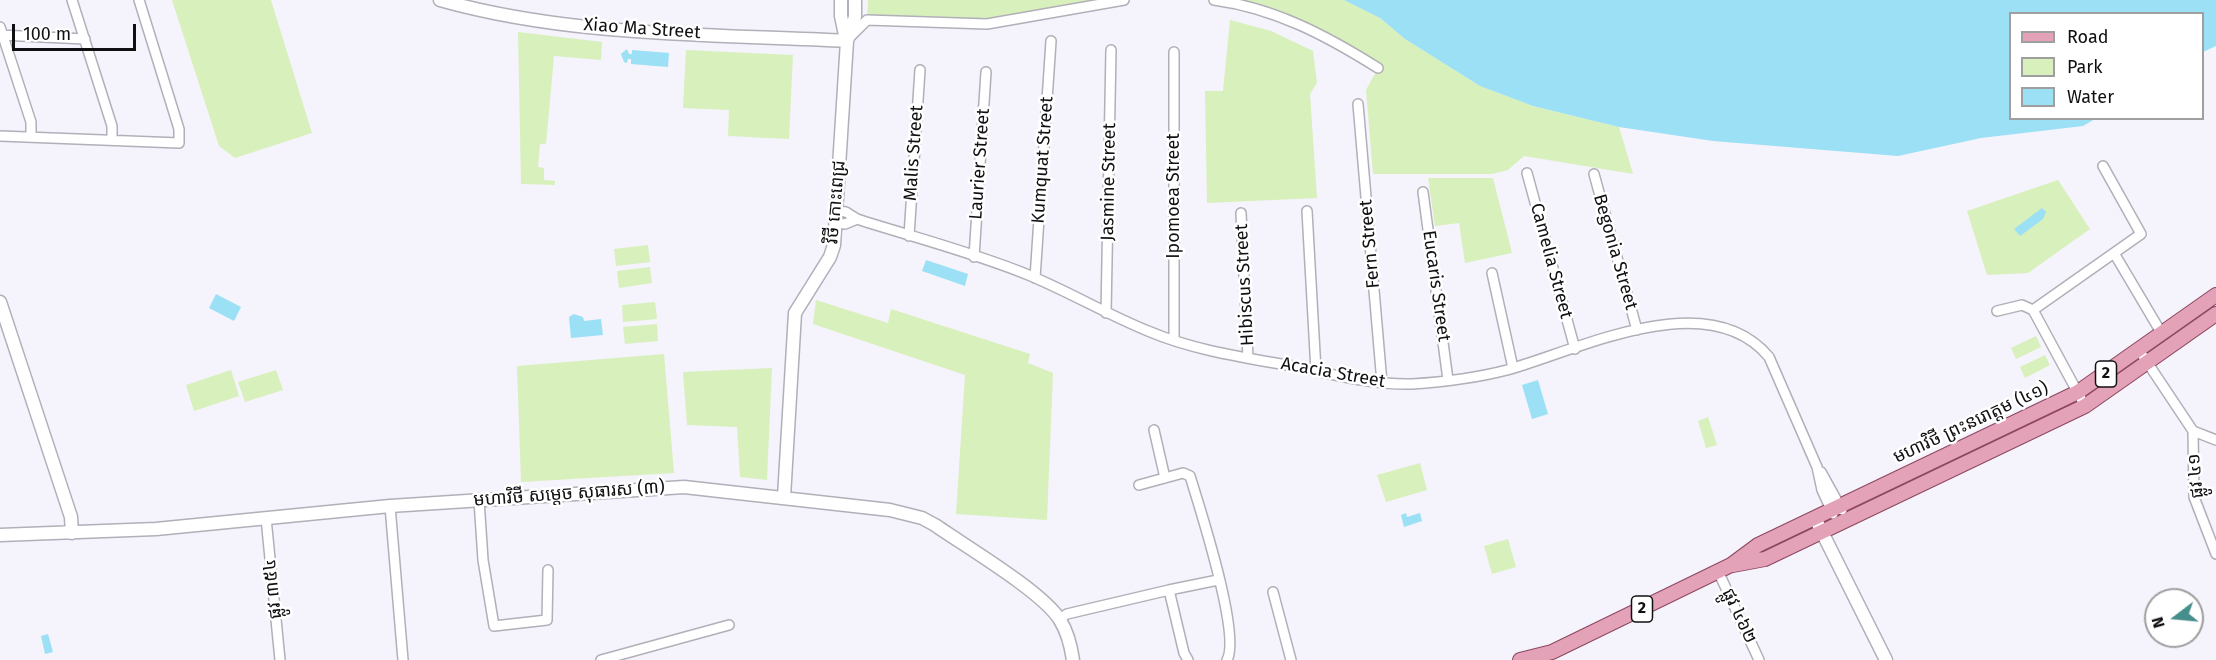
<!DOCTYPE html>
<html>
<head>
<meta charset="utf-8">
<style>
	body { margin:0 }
	#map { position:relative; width:2216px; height:660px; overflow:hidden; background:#f5f3fc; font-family:"Fira Sans",sans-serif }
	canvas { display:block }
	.legend { position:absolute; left:2009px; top:12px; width:195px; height:108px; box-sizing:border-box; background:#fff; border:2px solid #9f9fa0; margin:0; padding:8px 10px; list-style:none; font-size:18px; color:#100f12 }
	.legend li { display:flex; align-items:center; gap:12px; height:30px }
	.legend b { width:30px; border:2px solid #9f9fa0 }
	.north { position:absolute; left:2144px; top:588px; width:60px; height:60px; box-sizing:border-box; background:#fff; border:2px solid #9f9fa0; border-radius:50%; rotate:254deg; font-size:16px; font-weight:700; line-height:24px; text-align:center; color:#100f12 }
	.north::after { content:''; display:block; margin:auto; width:21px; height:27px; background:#468e8b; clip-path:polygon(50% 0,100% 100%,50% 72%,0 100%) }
	.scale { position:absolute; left:12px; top:24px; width:124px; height:27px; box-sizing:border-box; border:3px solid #100f12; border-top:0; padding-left:8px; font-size:18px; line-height:21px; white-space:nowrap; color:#100f12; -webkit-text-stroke:4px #fff; paint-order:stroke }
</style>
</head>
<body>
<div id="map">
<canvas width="2216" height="660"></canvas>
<ul class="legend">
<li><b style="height:8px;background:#e3a2b8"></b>Road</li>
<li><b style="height:16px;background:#d8f0bb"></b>Park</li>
<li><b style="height:16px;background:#9be0f5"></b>Water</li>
</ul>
<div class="north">N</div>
<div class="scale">100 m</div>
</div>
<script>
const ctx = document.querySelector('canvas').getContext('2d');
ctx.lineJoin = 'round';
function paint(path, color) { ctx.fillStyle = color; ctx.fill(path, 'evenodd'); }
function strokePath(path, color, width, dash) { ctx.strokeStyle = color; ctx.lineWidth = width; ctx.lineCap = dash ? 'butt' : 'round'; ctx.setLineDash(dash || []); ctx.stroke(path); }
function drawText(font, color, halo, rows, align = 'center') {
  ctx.font = font + ' "Fira Sans","Noto Sans Khmer",sans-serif'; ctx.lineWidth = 5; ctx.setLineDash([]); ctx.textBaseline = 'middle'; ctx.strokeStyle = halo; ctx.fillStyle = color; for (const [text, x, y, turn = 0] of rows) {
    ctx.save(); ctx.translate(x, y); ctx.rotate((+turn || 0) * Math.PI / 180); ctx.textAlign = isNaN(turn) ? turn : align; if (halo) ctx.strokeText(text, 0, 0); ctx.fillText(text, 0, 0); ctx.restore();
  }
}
paint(new Path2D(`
	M172 0H271L312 133 235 158 219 146Z
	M868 0H1124L987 24 867 20Z
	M1214 0H1344L1380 18 1405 39 1480 86 1533 106 1619 127 1633 174 1524 156 1508 170 1492 174H1373L1366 90 1378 68 1309 28Z
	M1230 20 1271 31 1313 51 1317 83 1310 94 1317 198 1207 203 1205 91H1223Z
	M518 32 602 42 601 60 554 56 546 144H540L538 167 544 168V180L555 181V185L521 184Z
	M686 50 793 55 789 139 728 136 729 110 683 108Z
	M1428 178H1493L1512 253 1465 263 1459 223 1435 226Z
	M2058 180 2090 229 2028 273 1987 275 1967 211Z
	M648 245 650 262 616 266 614 249Z
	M650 267 652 283 619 288 617 271Z
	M816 300 888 323 891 309 1030 354 1028 363 1053 373 1047 520 956 514 965 375 813 324Z
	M655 302 657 319 623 322 622 305Z
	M657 324 658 341 625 344 623 327Z
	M2036 336 2041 347 2016 359 2011 348Z
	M664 354 674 473 521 482 517 366Z
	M2045 355 2050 365 2025 378 2020 367Z
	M772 368 767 480 740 477 737 427 687 425 683 372Z
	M231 370 239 396 194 411 186 385Z
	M276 370 283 390 245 402 238 382Z
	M1708 417 1717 445 1706 448 1698 421Z
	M1420 463 1427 490 1386 502 1377 475Z
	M1508 539 1516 567 1492 574 1484 546Z`), '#d8f0bb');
paint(new Path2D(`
	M1344 0H2216V46L2203 52 2202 14H2010V118L2095 119 2083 126 1981 138 1898 156 1713 141 1619 127 1533 106 1480 86 1405 39 1380 18Z
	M627 49 629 54H632V50L669 53 668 67 631 64V59H628L627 63 624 62 621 54Z
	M2042 208 2046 212 2043 219 2020 236 2014 229Z
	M926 260 968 274 965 286 922 271Z
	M216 294 241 307 234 321 209 308Z
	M574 314 583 317 584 321 601 319 603 335 571 338 569 317Z
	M1538 380 1548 414 1532 419 1522 385Z
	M1406 513 1407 517 1420 513 1422 521 1404 527 1401 515Z
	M48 634 53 652 45 654 41 636Z`), '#9be0f5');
const street = new Path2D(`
	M72 0 112 126V140
	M1214 0C1275 8 1327 36 1378 68
	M0 27 31 122V137
	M0 35 85 39
	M848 39 867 20 987 24 1124 0
	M1174 52V340
	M1358 104 1382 383
	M0 136 179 143V129L139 0
	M2103 166 2141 234 2114 253
	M1527 173 1575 349
	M1594 174 1637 330
	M1423 192 1448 380
	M836 211 846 212 857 219C913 237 972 252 1026 274 1068 291 1106 314 1148 331 1195 351 1248 358 1298 367 1335 375 1373 385 1412 384 1443 382 1476 378 1507 370 1581 349 1708 284 1769 357L1817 467 1822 490 1833 514
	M1307 211 1316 371
	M1241 213 1248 358
	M836 223 845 224 857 219
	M909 236 920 70
	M974 257 986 72
	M1492 273 1513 368
	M1035 278 1051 41
	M1997 311 2022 305 2033 310
	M1106 313 1111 50
	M2139 350 2193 431 2194 497 2216 554
	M2085 406 2033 310 2114 253 2162 334
	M1154 430 1165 478
	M2193 431 2216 440
	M1821 472 1842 510
	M1139 485 1183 473 1190 476C1200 509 1241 634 1227 660
	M479 500 483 560 494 626 547 620 548 570
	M390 506 403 660
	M266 518 280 660
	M1718 571 1759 660
	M1169 590 1218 580
	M1273 592 1291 660
	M1059 619 1067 614 1169 590 1184 653 1188 660
	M601 660 729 625`);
const secondary = new Path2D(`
	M440 0C571 37 712 34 847 41
	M841 0V16L846 40
	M0 302 71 517 72 533
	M784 497 795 313 830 257 834 245 847 41 855 17V0
	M1815 518 1886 660
	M0 535 156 529 390 506 684 487 890 510 922 518 935 525C965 546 1043 592 1060 620 1068 633 1071 646 1073 660`);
const primary = new Path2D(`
	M1733 565 1765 559 2085 406 2216 314
	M1520 660 1552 652 1731 565 1758 545 2078 392 2216 295`);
strokePath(street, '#b1afb8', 12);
strokePath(secondary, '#b1afb8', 15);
strokePath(primary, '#8d465f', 16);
strokePath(street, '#fff', 9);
strokePath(secondary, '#fff', 12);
strokePath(primary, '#e3a2b8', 14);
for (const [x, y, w] of [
	[2106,374,21],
	[1642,609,21]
]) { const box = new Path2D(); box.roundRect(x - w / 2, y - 13, w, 26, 4.5); ctx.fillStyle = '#fff'; ctx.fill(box); strokePath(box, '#100f12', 1.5); }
drawText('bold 16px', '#100f12', null, [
	["2",2106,374],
	["2",1642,609]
]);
drawText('18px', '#100f12', '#fff', [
	["Xiao Ma Street",642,29,4],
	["Malis Street",914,153,-86],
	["Kumquat Street",1043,160,-86],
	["Laurier Street",980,164,-86],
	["Jasmine Street",1109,182,-89],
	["Ipomoea Street",1174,196,-90],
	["វិថី កោះពេជ្រ",836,202,-85],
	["Fern Street",1370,244,-95],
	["Begonia Street",1615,252,74],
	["Camelia Street",1551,261,75],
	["Hibiscus Street",1245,285,-93],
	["Eucaris Street",1436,286,82],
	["Acacia Street",1333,373,10],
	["មហាវិថី ព្រះនរោត្តម (៤១)",1971,423,-25],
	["ផ្លូវ ៤១",2196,476,-95],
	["មហាវិថី សម្តេច សុធារស (៣)",569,494,-4],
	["ផ្លូវ ៣៥៤",273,589,-96],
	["ផ្លូវ ៤៦២",1739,616,65]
]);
</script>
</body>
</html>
